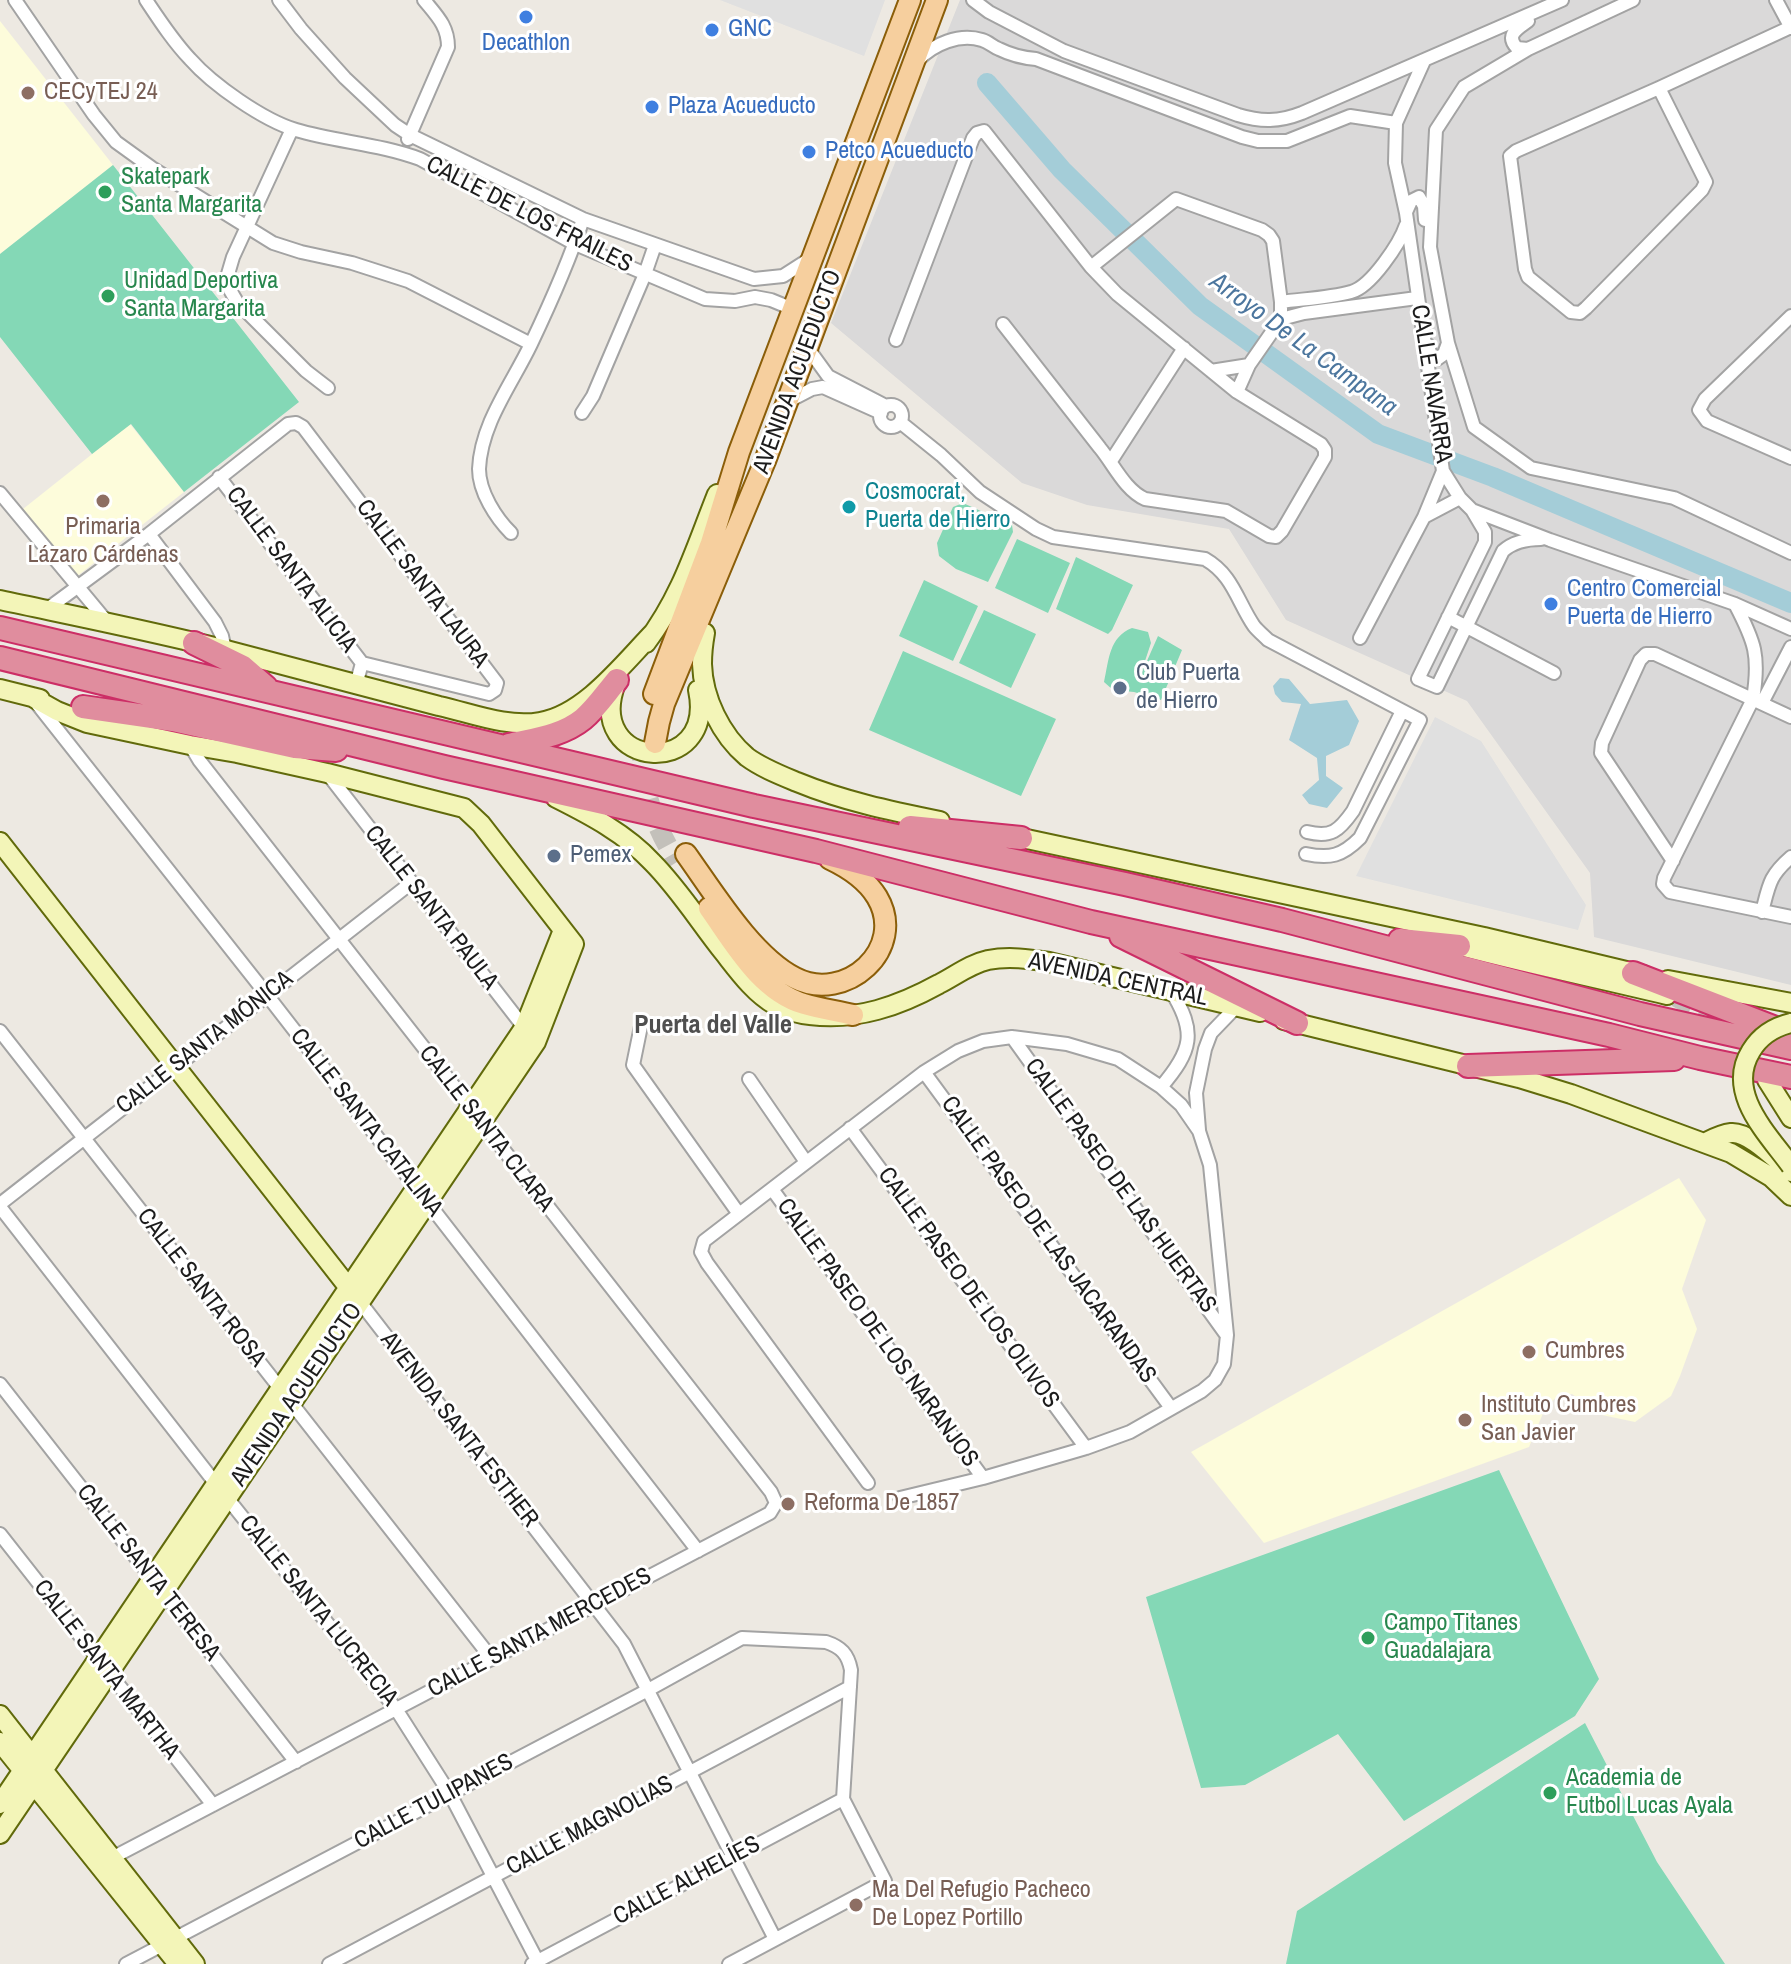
<!DOCTYPE html>
<html>
<head>
<meta charset="utf-8">
<style>
	body { margin:0 }
	canvas { display:block; background:#ede9e2 }
</style>
</head>
<body>
<canvas width="1791" height="1964"></canvas>
<script>
const ctx = document.querySelector('canvas').getContext('2d');
ctx.lineJoin = 'round';
function paint(path, color) { ctx.fillStyle = color; ctx.fill(path, 'evenodd'); }
function strokePath(path, color, width, dash) { ctx.strokeStyle = color; ctx.lineWidth = width; ctx.lineCap = dash ? 'butt' : 'round'; ctx.setLineDash(dash || []); ctx.stroke(path); }
function drawText(font, color, halo, rows, align = 'center') {
  ctx.font = font + ' "Archivo Narrow",sans-serif'; ctx.lineWidth = 6; ctx.setLineDash([]); ctx.textBaseline = 'middle'; ctx.strokeStyle = halo; ctx.fillStyle = color; for (const [text, x, y, turn = 0] of rows) {
    ctx.save(); ctx.translate(x, y); ctx.rotate((+turn || 0) * Math.PI / 180); ctx.textAlign = isNaN(turn) ? turn : align; if (halo) ctx.strokeText(text, 0, 0); ctx.fillText(text, 0, 0); ctx.restore();
  }
}
paint(new Path2D(`
	M960 0H1791V985L1594 937 1590 873 1467 701 1286 620 1229 529 1087 505 1022 483 831 323Z`), '#dad9d9');
paint(new Path2D(`
	M0 21 113 165 0 254Z
	M130 424 184 492 76 577 23 509Z
	M1679 1178 1706 1220 1682 1289 1697 1329 1680 1376 1671 1396 1635 1422 1602 1415 1572 1394 1557 1397 1546 1406 1529 1447 1264 1543 1191 1452Z`), '#fdfcdb');
paint(new Path2D(`
	M113 165 299 402 184 492 131 424 92 454 0 337V254Z
	M963 503 1012 525 1013 532 988 582 956 569 939 556 937 543 953 507Z
	M1017 539 1070 563 1048 613 995 588Z
	M1076 557 1133 585 1112 630 1108 634 1056 609Z
	M924 580 978 606 953 661 899 636Z
	M984 610 1036 634 1011 688 959 663Z
	M1132 628 1148 632 1151 643 1139 679 1158 636 1182 650 1161 700 1134 692 1113 690 1104 682C1109 660 1109 637 1132 628Z
	M903 651 1056 719 1021 796 869 730Z
	M1499 1470 1599 1679 1575 1716 1404 1821 1338 1734 1245 1785 1201 1788 1146 1597Z
	M1585 1723 1657 1862 1725 1964H1286L1297 1911Z`), '#84d8b6');
paint(new Path2D(`
	M720 0H885L864 56Z
	M1435 717 1481 741 1586 905 1578 930 1356 876Z`), '#e0e0e0');
paint(new Path2D(`
	M1280 678 1289 679 1310 704 1347 700 1359 721 1349 745 1326 756V776L1343 788 1327 808 1309 804 1302 795 1319 780 1317 758 1289 740 1301 704 1282 702 1275 694 1273 686Z`), '#a4cdd8');
strokePath(new Path2D(`
	M987 83 1062 170 1200 306 1378 434 1493 477 1791 603`), '#a4cdd8', 20);
strokePath(new Path2D(`
	M1676 998 1703 1013 1728 1032`), '#c3c0ba', 18, [18, 9]);
strokePath(new Path2D(`
	M642 740C641 788 652 821 677 862`), '#c3c0ba', 20, [20, 10]);
const street = new Path2D(`
	M15 0 94 115 116 142 152 168 273 243 301 252 352 263 408 281 531 344
	M146 0C160 21 173 41 190 59 213 85 263 120 296 130 337 142 380 144 420 159L575 244 705 299 735 301 755 297 771 300 793 309
	M279 0 301 29 345 78 395 125 410 135 583 219 754 279 783 276 811 258
	M973 0 989 12 1064 51 1238 115C1261 122 1279 122 1302 113L1562 0
	M1633 0 1528 49 1464 87 1436 130 1430 247 1448 343 1474 427 1531 468 1674 498 1791 553
	M1776 0 1791 28
	M1528 21C1517 29 1505 35 1517 48L1528 49
	M918 60C934 44 959 33 982 40 989 42 993 47 999 49 1011 55 1023 58 1036 59L1242 137 1258 141H1287L1350 116 1396 123
	M1424 61 1396 123 1395 163 1406 213 1443 471 1460 498 1472 510 1550 540 1735 604 1791 629
	M1659 88 1706 182 1702 190 1586 308 1580 313 1571 312 1528 277 1525 269 1510 156 1516 151 1659 88 1791 27
	M292 129 233 257 228 274 230 290 237 302 306 371 328 388
	M408 139 448 47C448 26 437 16 424 0
	M1406 212 1411 201 1419 197 1424 206 1425 220
	M1091 267 1176 199 1262 230 1269 235 1273 241 1281 302V319L1249 365 1237 392
	M1281 302C1303 299 1330 298 1351 292 1371 287 1400 243 1406 225
	M1791 316 1705 399 1699 410 1707 421 1791 458
	M1281 319 1304 313 1417 298
	M896 340 973 138 977 133 984 131 1091 267 1117 294 1237 392 1321 444 1325 450V457L1282 531 1276 537 1269 536 1226 511 1145 499C1125 490 1114 465 1100 448 1068 407 1035 365 1003 324
	M1428 345 1431 356 1437 359 1444 354 1448 343
	M807 347 828 376 886 406
	M1211 371 1249 365
	M787 402 812 389 823 387 881 413
	M880 416a11 11 0 1 1 22 0a11 11 0 1 1-22 0Z
	M582 413 593 396 645 274 655 245
	M900 422 941 455 980 492 1036 529 1053 537 1205 559C1233 575 1237 601 1254 626 1258 631 1263 635 1268 640L1420 720 1360 838C1342 856 1330 859 1306 854
	M1111 461 1184 348
	M219 477 362 663
	M0 493 108 623
	M1472 510 1485 532V542L1418 679 1437 687 1503 551C1513 542 1528 539 1541 539
	M1424 517 1460 498
	M511 533C496 518 479 492 479 469 481 423 512 384 531 344 550 304 569 262 583 219
	M149 534 215 622 222 636 225 650
	M1735 604C1755 642 1760 656 1753 699L1664 878 1663 884 1670 892 1791 917
	M46 610 149 534 288 424 296 423 303 427 497 683 495 690 489 694 362 663 356 685
	M1448 617 1554 673
	M1360 638 1424 517 1443 471
	M1762 703 1791 647
	M38 705 267 995 698 1551
	M327 773 526 1030
	M1307 832C1331 838 1339 831 1353 811L1402 711
	M1673 861 1601 753 1602 743 1640 660 1646 654H1655L1791 717
	M1762 912C1769 885 1769 876 1791 857
	M641 1026 633 1065 739 1214
	M0 1031 492 1659
	M1012 1037 1225 1333
	M924 1072 1171 1408
	M749 1079 806 1162
	M1161 1087C1192 1051 1197 1032 1171 991
	M850 1128 1086 1448
	M1199 1130 1196 1093 1205 1049 1211 1033 1237 1006
	M772 1189 983 1478
	M0 1204 411 883
	M0 1207 216 1484 396 1709 450 1794 539 1964
	M360 1302 624 1644 775 1939
	M0 1384 296 1762
	M868 1483 707 1263 701 1252 704 1241 924 1072 958 1051 983 1041 1012 1037 1067 1044 1118 1059 1161 1087 1181 1105 1199 1131 1210 1165 1227 1335 1224 1364 1215 1380 1202 1391 1130 1432 1086 1448 983 1478 900 1498
	M0 1534 213 1805
	M108 1860 770 1513 776 1503 771 1492 199 760 190 745
	M126 1964 648 1690 742 1638 826 1642C841 1647 848 1654 851 1670L843 1799 885 1881 729 1964
	M329 1964 850 1687
	M532 1964 843 1799`);
const secondary = new Path2D(`
	M0 600C75 616 151 631 226 650 297 668 368 688 439 706 471 713 507 728 540 722 584 715 623 664 653 633
	M705 633C703 644 702 654 702 664 703 698 721 735 747 757 762 768 780 775 797 782 843 801 891 811 940 821
	M646 643C682 595 695 549 717 494
	M616 683C583 770 717 780 698 690
	M0 689 40 699
	M556 798C590 815 626 834 652 862 679 889 700 923 724 953 739 972 754 993 775 1005 786 1010 799 1014 810 1015 857 1021 899 1006 939 984 955 976 970 964 988 960 1009 956 1029 959 1049 962L1260 1012
	M1008 835 1484 937 1643 975
	M0 842 356 1297
	M1446 942C1519 962 1593 977 1667 995
	M1668 980 1791 1003
	M1284 1020 1519 1078 1571 1094 1731 1153 1771 1177 1791 1196
	M1767 1080 1791 1118
	M1706 1142C1714 1138 1722 1134 1731 1133 1749 1131 1777 1161 1791 1172
	M0 1715 195 1964
	M0 1742 178 1964
	M0 1804 524 1028 563 930
	M0 1834 536 1042 574 944 481 824 464 808 327 773 237 753 190 745 87 723 57 711 32 697`);
const primary = new Path2D(`
	M654 694 711 543 739 452 910 0
	M655 743 659 722 664 704 765 461 937 0
	M686 854C714 893 752 956 795 978 845 1004 908 949 877 897 866 879 849 868 830 859
	M709 908C734 943 760 991 804 1004 820 1009 837 1011 853 1015`);
const highway = new Path2D(`
	M0 628 754 806 1125 884 1282 920 1640 1014 1791 1048
	M194 643 243 667 266 687
	M0 658 444 767 816 851 1091 922 1609 1035 1700 1058 1791 1077
	M83 707 173 720 295 747 336 750
	M509 745C534 739 562 736 583 719 596 708 606 693 617 680
	M910 827 1021 838
	M1121 936 1297 1023
	M1400 940 1459 946
	M1633 973 1791 1034
	M1468 1066 1674 1059`);
strokePath(street, '#a3a3a3', 16);
strokePath(secondary, '#616a0b', 22);
strokePath(primary, '#8b5e09', 24);
strokePath(highway, '#cc2e66', 26);
strokePath(street, '#fff', 12);
strokePath(secondary, '#f3f5b8', 18);
strokePath(primary, '#f6cf9e', 20);
strokePath(highway, '#e08d9e', 22);
const secondaryBridge = new Path2D(`
	M1791 1023C1774 1027 1760 1036 1751 1051 1725 1093 1768 1134 1791 1166`);
strokePath(secondaryBridge, '#616a0b', 22, []);
strokePath(secondaryBridge, '#f3f5b8', 18);
for (const [x, y, r, color] of [
	[526,17,8,"#3f7fe0"],
	[712,30,8,"#3f7fe0"],
	[28,93,8,"#8d6e63"],
	[652,107,8,"#3f7fe0"],
	[809,152,8,"#3f7fe0"],
	[105,192,8,"#2e9e5b"],
	[108,296,8,"#2e9e5b"],
	[103,501,8,"#8d6e63"],
	[849,507,8,"#0f9aa8"],
	[1551,604,8,"#3f7fe0"],
	[1120,688,8,"#5c6f8a"],
	[554,856,8,"#5c6f8a"],
	[1529,1352,8,"#8d6e63"],
	[1465,1420,8,"#8d6e63"],
	[788,1504,8,"#8d6e63"],
	[1368,1638,8,"#2e9e5b"],
	[1550,1793,8,"#2e9e5b"],
	[856,1905,8,"#8d6e63"]
]) { const dot = new Path2D(); dot.arc(x, y, r, 0, 2 * Math.PI); ctx.fillStyle = color; ctx.fill(dot); strokePath(dot, '#fff', 3); }
drawText('24px', '#366cbe', '#fff', [
	["GNC",728,30],
	["Decathlon",526,44,"center"],
	["Plaza Acueducto",668,107],
	["Petco Acueducto",825,152],
	["Centro Comercial",1567,590],
	["Puerta de Hierro",1567,618]
], 'left');
drawText('24px', '#785e54', '#fff', [
	["CECyTEJ 24",44,93],
	["Primaria",103,528,"center"],
	["Lázaro Cárdenas",103,556,"center"],
	["Cumbres",1545,1352],
	["Instituto Cumbres",1481,1406],
	["San Javier",1481,1434],
	["Reforma De 1857",804,1504],
	["Ma Del Refugio Pacheco",872,1891],
	["De Lopez Portillo",872,1919]
], 'left');
drawText('24px', '#27864d', '#fff', [
	["Skatepark",121,178],
	["Santa Margarita",121,206],
	["Unidad Deportiva",124,282],
	["Santa Margarita",124,310],
	["Campo Titanes",1384,1624],
	["Guadalajara",1384,1652],
	["Academia de",1566,1779],
	["Futbol Lucas Ayala",1566,1807]
], 'left');
drawText('24px', '#1c1c1c', '#fff', [
	["CALLE DE LOS FRAILES",529,215,27],
	["AVENIDA ACUEDUCTO",798,372,-70],
	["CALLE NAVARRA",1431,384,81],
	["CALLE SANTA ALICIA",291,570,53],
	["CALLE SANTA LAURA",422,584,53],
	["CALLE SANTA PAULA",431,908,52],
	["AVENIDA CENTRAL",1118,980,12],
	["CALLE SANTA MÓNICA",205,1043,-38],
	["CALLE SANTA CATALINA",366,1123,52],
	["CALLE SANTA CLARA",486,1129,52],
	["CALLE PASEO DE LAS HUERTAS",1120,1186,54],
	["CALLE PASEO DE LAS JACARANDAS",1048,1240,54],
	["CALLE SANTA ROSA",201,1288,52],
	["CALLE PASEO DE LOS OLIVOS",968,1288,54],
	["CALLE PASEO DE LOS NARANJOS",877,1333,54],
	["AVENIDA ACUEDUCTO",297,1395,-56],
	["AVENIDA SANTA ESTHER",459,1430,52],
	["CALLE SANTA TERESA",148,1573,52],
	["CALLE SANTA LUCRECIA",318,1611,51],
	["CALLE SANTA MERCEDES",540,1633,-28],
	["CALLE SANTA MARTHA",106,1670,52],
	["CALLE TULIPANES",434,1802,-28],
	["CALLE MAGNOLIAS",590,1826,-28],
	["CALLE ALHELÍES",687,1881,-28]
]);
drawText('24px', '#0d838f', '#fff', [
	["Cosmocrat,",865,493],
	["Puerta de Hierro",865,521]
], 'left');
drawText('24px', '#4e5e75', '#fff', [
	["Club Puerta",1136,674],
	["de Hierro",1136,702],
	["Pemex",570,856]
], 'left');
drawText('italic 26px', '#4c769e', '#fff', [
	["Arroyo De La Campana",1303,345,36]
]);
drawText('bold 26px', '#4f4f4f', '#fff', [
	["Puerta del Valle",713,1026]
]);
</script>
</body>
</html>
